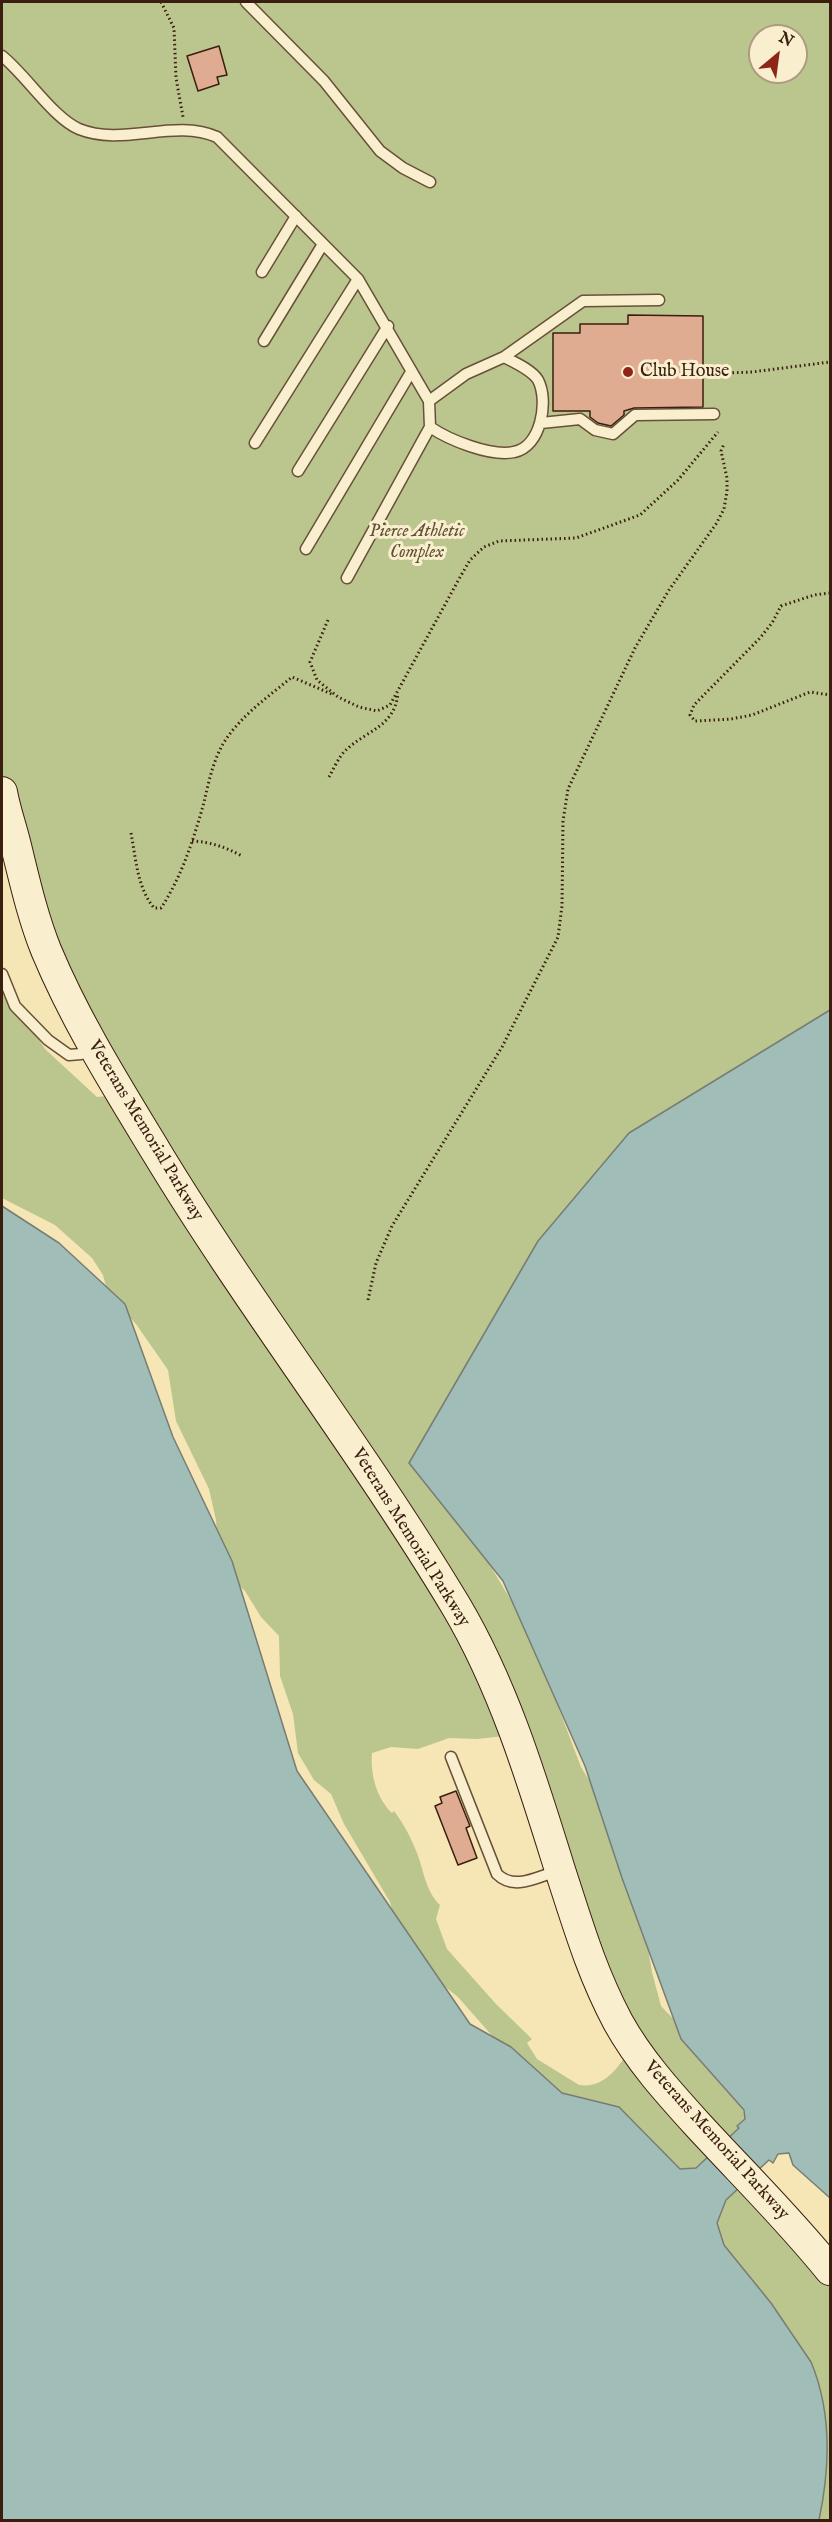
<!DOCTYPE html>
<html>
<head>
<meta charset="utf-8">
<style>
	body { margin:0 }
	#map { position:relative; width:832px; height:2522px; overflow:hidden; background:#f6e6b5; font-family:"IM FELL English",serif }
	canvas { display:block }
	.frame { position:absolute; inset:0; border:3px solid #3a1e0f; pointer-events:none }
	.north { position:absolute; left:748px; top:24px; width:60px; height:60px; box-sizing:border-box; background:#f9efcf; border:2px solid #ad9b82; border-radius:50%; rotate:29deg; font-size:16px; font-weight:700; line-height:24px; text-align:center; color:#3a1e0f }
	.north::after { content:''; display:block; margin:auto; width:21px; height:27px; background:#8f2418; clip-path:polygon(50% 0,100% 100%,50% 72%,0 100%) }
</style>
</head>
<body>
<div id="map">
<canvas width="832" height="2522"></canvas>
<div class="frame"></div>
<div class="north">N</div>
</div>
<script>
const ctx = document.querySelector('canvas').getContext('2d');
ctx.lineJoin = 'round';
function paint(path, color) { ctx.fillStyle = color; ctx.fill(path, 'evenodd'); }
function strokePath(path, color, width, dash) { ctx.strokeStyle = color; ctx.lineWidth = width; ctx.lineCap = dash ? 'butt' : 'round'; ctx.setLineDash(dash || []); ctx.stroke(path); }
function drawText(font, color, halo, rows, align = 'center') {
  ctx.font = font + ' "IM FELL English",serif'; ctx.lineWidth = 6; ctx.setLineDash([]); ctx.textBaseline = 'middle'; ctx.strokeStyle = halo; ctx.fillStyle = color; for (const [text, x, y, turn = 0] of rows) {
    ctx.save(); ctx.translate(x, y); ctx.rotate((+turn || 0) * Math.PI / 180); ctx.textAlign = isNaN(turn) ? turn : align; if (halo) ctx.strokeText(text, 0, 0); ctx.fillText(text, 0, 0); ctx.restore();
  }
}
paint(new Path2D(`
	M2 2H830V1013L471 1534 529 1630 581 1767 603 1803 643 1920 652 1972 661 2006 702 2049 731 2088 745 2114 746 2125 695 2182 558 2105 509 2055 458 1997 430 1975 397 1930 390 1902 344 1824 331 1794 314 1780 298 1753 293 1714 280 1676 279 1636 261 1617 245 1591 231 1577 218 1549 216 1520 209 1489 176 1421 168 1370 136 1324 108 1294 103 1275 92 1258 55 1225 2 1198V983L45 1049 97 1097 124 1094 72 999 2 778ZM760 36H796V72H760ZM513 1735 631 2048C619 2066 605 2089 579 2085L537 2059 527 2043 532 2039 496 2004 447 1949 436 1919 440 1905C425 1890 424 1871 417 1853 411 1838 404 1824 394 1811L392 1813C377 1799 370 1774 372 1753L391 1747 418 1749 449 1738 477 1739Z
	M739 2187 830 2279V2520H819C830 2468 832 2412 811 2362 797 2342 784 2320 769 2301 754 2282 715 2247 717 2221 718 2207 730 2196 739 2187Z`), '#bbc58e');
const water = new Path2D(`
	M830 1010V2198L793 2165 789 2153 778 2154 773 2163 769 2160 726 2200 717 2223 724 2245 771 2303 811 2362C832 2412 830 2468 819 2520H2V1206L59 1243 125 1304 173 1437 232 1561 297 1771 470 2024 511 2047 562 2093 619 2107 680 2169 696 2168 739 2128 737 2126 745 2119 744 2110 681 2039 622 1878 585 1766 503 1581 409 1463 538 1241 629 1133Z`);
paint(water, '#a1bdb8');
strokePath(water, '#787d74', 1.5);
const building = new Path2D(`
	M219 46 227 75 217 77 219 84 198 91 187 56Z
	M628 315 703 316V407L634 408 624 411V415L611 426 598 423 590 417V411H553V333H580V324H628Z
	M456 1791 470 1826 466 1828 477 1858 458 1865 435 1806 442 1803 440 1797Z`);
paint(building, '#dfac91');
strokePath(building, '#3a1e0f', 1.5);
const service = new Path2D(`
	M246 2 324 81 380 151 403 168 430 182
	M2 56C26 75 53 118 79 129 123 147 174 118 217 137L358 279 429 401 430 427 347 578
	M262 272 296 216
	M264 341 323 244
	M504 357 583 301 659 300
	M429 401 466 374 504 357C514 362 532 370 538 380 549 401 541 447 514 452 491 457 449 440 430 427
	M541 423 580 419 595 430 613 434 635 415 714 414
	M255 443 358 279
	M298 471 388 326
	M306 549 411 372
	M2 974 15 1006 48 1040 69 1055 81 1054 92 1046
	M451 1757 497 1874C514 1891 537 1877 557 1871`);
const secondary = new Path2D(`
	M2 792C5 809 11 826 15 842 24 878 32 915 46 950 76 1022 117 1087 157 1153 251 1308 363 1451 456 1606 504 1687 532 1780 560 1870 578 1925 591 1971 618 2022 639 2060 668 2092 697 2124 742 2173 789 2219 830 2270`);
strokePath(service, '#695038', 13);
strokePath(secondary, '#3a1e0f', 32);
strokePath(new Path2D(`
	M161 2 174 28 176 78 183 117
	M728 373 752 372 830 362
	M830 593 814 595 781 606 772 623 760 638 694 705 690 715 695 721 731 719 752 715 810 692 830 695
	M328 620 310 662 317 680 338 697 359 707 377 711 390 705 459 579 470 560 484 547 499 541 576 538 640 515 678 480 718 432
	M329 777C334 768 339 756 347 749 368 730 395 726 398 693
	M131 833C136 859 137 887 154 908H161C181 878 193 841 203 806 208 786 212 763 223 744 239 717 268 697 292 677L334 695
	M192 841C211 842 225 847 242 856
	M368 1300 376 1263 392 1226 502 1047 558 937 562 906 563 821 568 789 635 648 669 590 716 524 724 509 727 491V478L721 451 724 444`), '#3a1e0f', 3, [1.5, 3]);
strokePath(service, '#f9efcf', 10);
strokePath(secondary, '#f9efcf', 30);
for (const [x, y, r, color] of [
	[628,372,6,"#8f2418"]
]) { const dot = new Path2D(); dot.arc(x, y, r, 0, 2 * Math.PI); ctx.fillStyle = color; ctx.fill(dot); strokePath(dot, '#f9efcf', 2); }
drawText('18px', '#3a1e0f', '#f9efcf', [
	["Club House",640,372]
], 'left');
drawText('italic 18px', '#615035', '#f9efcf', [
	["Pierce Athletic",417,532],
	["Complex",417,553]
]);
drawText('18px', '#3a1e0f', '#f9efcf', [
	["Veterans Memorial Parkway",145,1131,59],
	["Veterans Memorial Parkway",410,1538,58],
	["Veterans Memorial Parkway",716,2141,48]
]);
</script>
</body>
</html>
